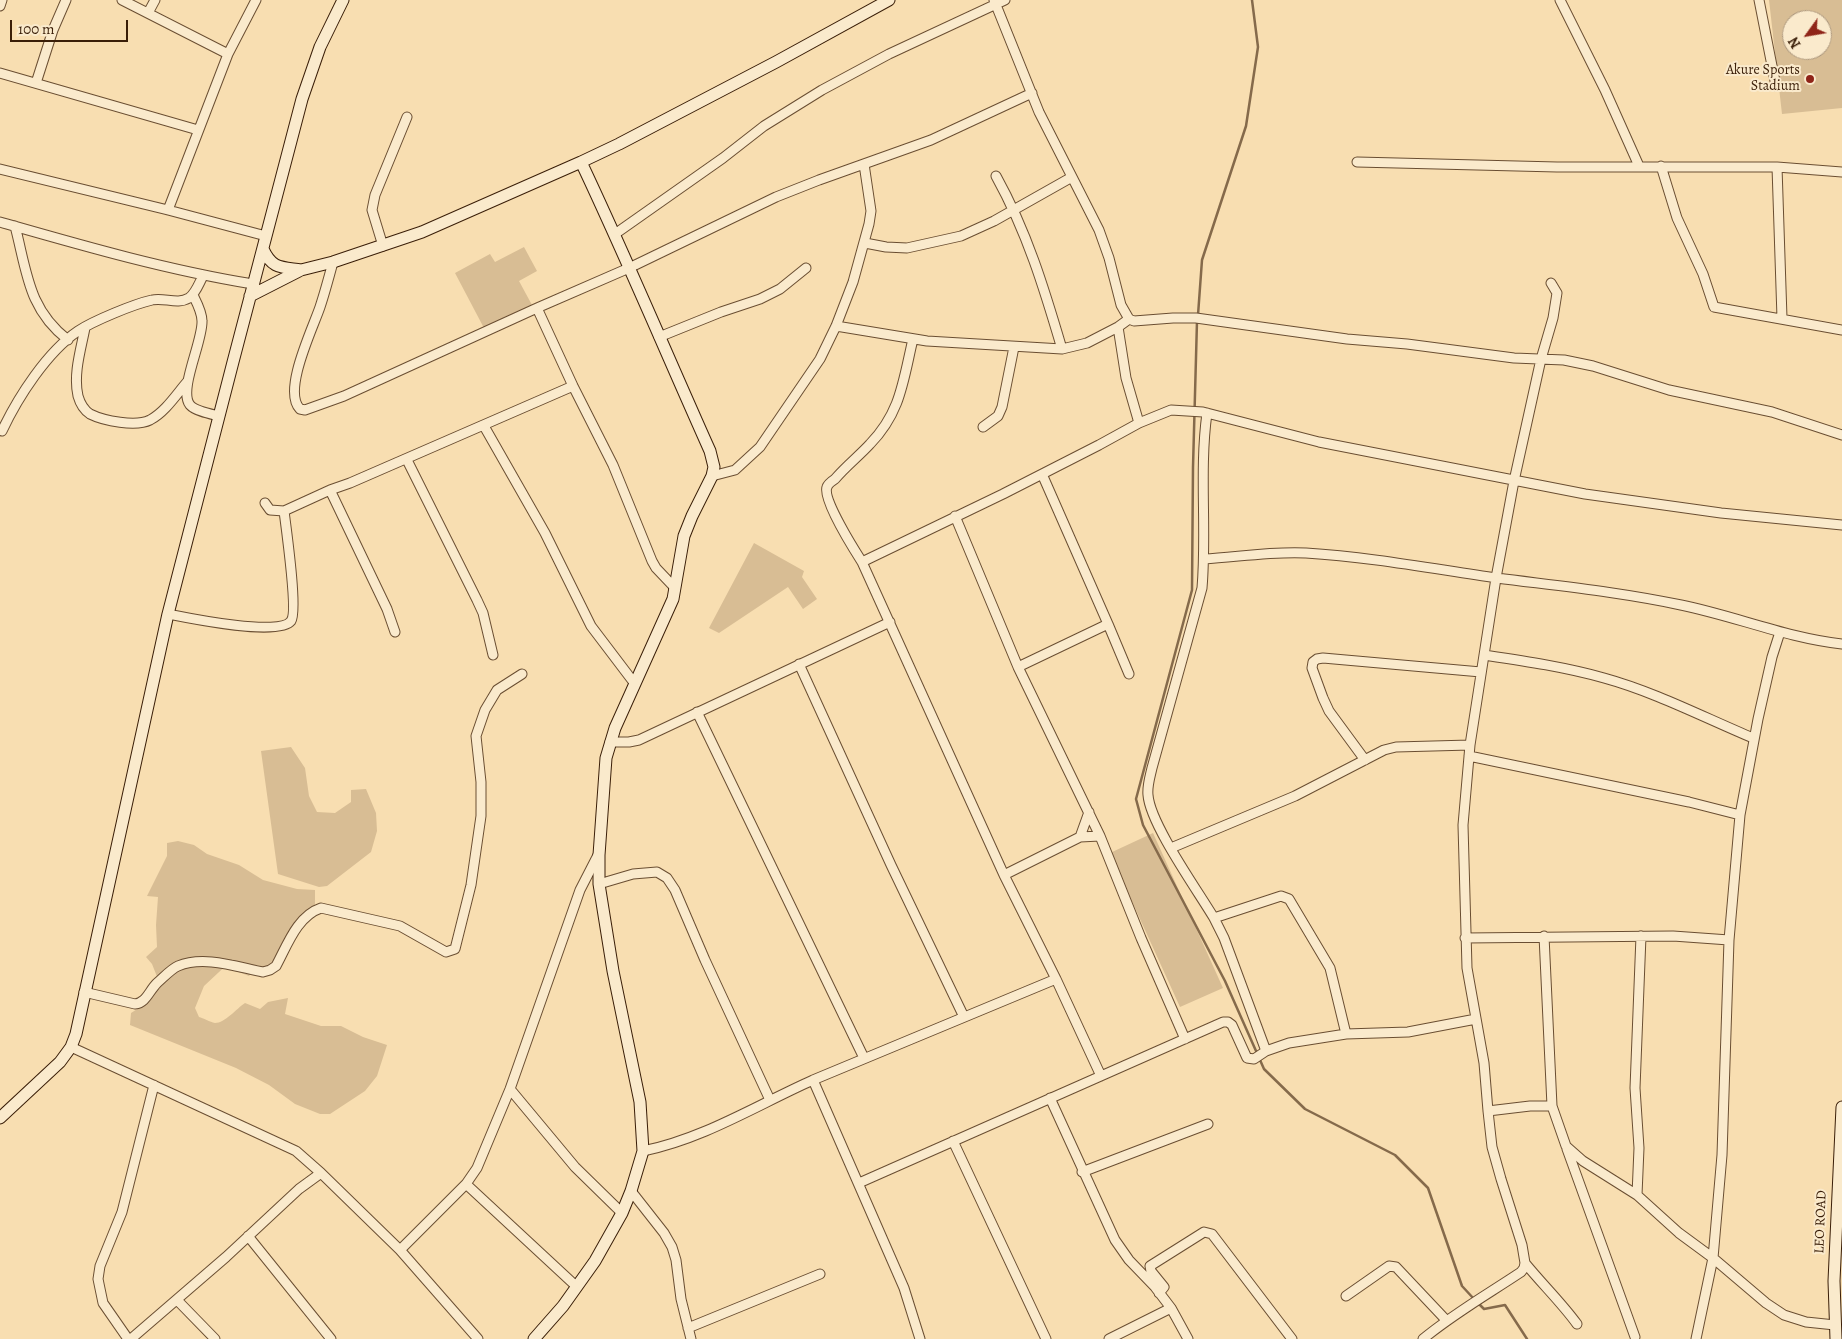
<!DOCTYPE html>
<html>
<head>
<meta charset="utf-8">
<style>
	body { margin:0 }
	#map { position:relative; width:1842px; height:1339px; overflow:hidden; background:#f8deb1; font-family:Alegreya,serif }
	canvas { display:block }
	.north { position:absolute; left:1782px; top:10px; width:50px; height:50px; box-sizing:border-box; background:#faeacc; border:1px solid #ad987e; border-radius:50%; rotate:238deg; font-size:14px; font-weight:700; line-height:20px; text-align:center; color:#3a1e08 }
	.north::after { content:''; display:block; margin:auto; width:18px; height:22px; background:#8f2418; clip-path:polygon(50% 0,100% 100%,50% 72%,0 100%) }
	.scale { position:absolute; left:10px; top:20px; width:118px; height:22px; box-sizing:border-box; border:2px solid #3a1e08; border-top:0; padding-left:6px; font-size:15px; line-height:18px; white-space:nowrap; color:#3a1e08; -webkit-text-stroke:4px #faeacc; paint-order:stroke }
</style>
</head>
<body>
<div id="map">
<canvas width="1842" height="1339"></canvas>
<div class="north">N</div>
<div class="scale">100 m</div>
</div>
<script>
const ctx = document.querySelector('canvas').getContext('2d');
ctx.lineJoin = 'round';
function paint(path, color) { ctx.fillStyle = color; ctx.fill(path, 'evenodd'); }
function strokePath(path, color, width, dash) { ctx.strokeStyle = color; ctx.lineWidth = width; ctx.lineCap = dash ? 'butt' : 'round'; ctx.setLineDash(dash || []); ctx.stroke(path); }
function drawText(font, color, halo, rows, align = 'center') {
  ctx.font = font + ' Alegreya,serif'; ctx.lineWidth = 4; ctx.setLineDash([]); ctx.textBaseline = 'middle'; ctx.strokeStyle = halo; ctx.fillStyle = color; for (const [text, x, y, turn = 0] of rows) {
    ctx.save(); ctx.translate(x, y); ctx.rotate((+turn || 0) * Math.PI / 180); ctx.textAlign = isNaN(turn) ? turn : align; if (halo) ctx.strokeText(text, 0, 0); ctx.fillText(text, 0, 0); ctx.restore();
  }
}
paint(new Path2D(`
	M1769 0H1842V108L1782 114ZM1792 20H1822V50H1792Z
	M524 247 537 271 519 281 532 305 485 330 455 273 490 254 495 262Z
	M754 543 804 571 802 577 817 599 803 609 788 587 719 633 709 628Z
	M291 747 305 768 309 796 317 812 335 813 351 802V790L366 789 376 813 377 831 371 852 327 886 319 887 278 874 261 751Z
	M1153 833 1223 988 1180 1007 1110 853Z
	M178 841 194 845 207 854 239 865 263 880 297 889 315 890V913L294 929 278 958 267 968 257 965 249 976 236 971 233 959 204 986 195 1008 199 1017C203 1018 210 1022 215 1023 225 1023 236 1009 245 1003L260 1009 268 1002 288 998 285 1014 321 1026H341L363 1037 387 1045 377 1076 365 1091 330 1114H320L295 1104 269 1085 236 1068 130 1025 131 1013 142 1006 171 973 158 979 152 964 146 957 157 947 156 925 158 897 147 896 167 856V843Z`), '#d8bd94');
strokePath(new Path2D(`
	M1198 315 1202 260 1246 126 1258 47 1252 0
	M1197 321 1193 467 1192 590 1136 799 1143 825 1225 981 1264 1069 1305 1109 1395 1155 1428 1188 1462 1286 1474 1299
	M1478 1303 1484 1309 1505 1305 1527 1339`), '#856a4b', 2.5);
const street = new Path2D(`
	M122 0 228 54
	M256 0 228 54 168 210 266 236
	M994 0 1039 112 1099 230 1109 258 1121 305 1129 319 1134 321 1173 318H1196L1347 339 1407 344 1514 358 1564 360 1593 366 1669 390 1772 412 1842 435
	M1560 0 1605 90 1639 166
	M1759 0 1776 86
	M0 6 2 0
	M148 13 155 0
	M0 73 198 130
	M36 83 53 30 66 0
	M1357 162 1557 167H1777L1842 172
	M1661 166 1677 218 1703 274 1714 307 1842 330
	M1777 167 1782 318
	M0 169 168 210
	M996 176C1027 232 1044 288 1062 349
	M0 222C84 246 167 270 253 284
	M15 226C27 272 28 309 68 340
	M615 234 723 158 764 126 822 90 889 54 1005 0
	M865 243 886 247 907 248 961 236 994 221 1072 177
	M383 246 372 210 375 195 407 117
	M333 262C329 277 325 292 320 307 313 328 282 391 300 409L305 410 344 396 537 308 629 268 776 197 819 180 931 140 1032 93
	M193 295C197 303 202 312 202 321 203 341 178 390 190 405 195 411 211 414 219 416
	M537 308 573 386 613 465 652 561 656 568 675 588
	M836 326 927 341 1062 349 1087 343 1118 327 1129 319
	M1118 327 1126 378 1139 423
	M85 328C81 349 73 374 78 396 80 403 84 410 90 414 104 421 136 427 150 420 165 412 176 395 187 382
	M659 337 721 312 760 299 780 289 806 268
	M913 339C903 381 901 412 870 444 859 456 846 466 835 479 832 481 828 484 827 487 822 499 855 551 862 562L1004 875 1056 979 1101 1076
	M1207 413C1199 471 1207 530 1202 588L1152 768C1150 777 1147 786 1148 795 1150 824 1198 891 1214 918
	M484 426 545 533 591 626 635 684
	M983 427 998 416 1002 407 1014 347
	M2 431C18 397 47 352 78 331 93 321 134 304 152 300 164 297 177 305 189 298 196 293 199 283 203 276
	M407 460 477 600 483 613 493 655
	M712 476 735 470 760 447 820 359 836 326 853 282 869 224 871 211 864 164
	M330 490 387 609 395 632
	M265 503 270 510 284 511 330 490 350 483 573 386
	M955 516 1018 667 1100 836 1141 938 1185 1039
	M1204 559C1238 557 1273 551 1306 553 1371 557 1434 569 1497 578 1559 586 1620 592 1681 605 1735 616 1787 638 1842 644
	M862 562 1003 494 1099 445 1139 423 1171 410 1203 412 1319 442 1585 494 1721 513 1842 525
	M168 614C188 618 280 637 291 621 298 612 286 527 284 511
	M1108 624 1129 674
	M1484 655C1524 661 1565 667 1604 678 1655 692 1705 718 1753 738
	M799 664 891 865 964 1017
	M1018 667 1108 624 1042 474
	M697 712 864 1058
	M610 742H629L639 740 890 622
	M1469 756 1689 802 1740 815
	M1365 760 1329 711 1323 698 1312 668 1313 662 1317 659 1323 658 1481 672
	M1080 837 1089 812
	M1171 848 1295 796 1384 750 1396 747 1470 745
	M1004 875 1080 837 1100 836
	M599 884 633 874 657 872 667 878 675 890 705 960 770 1100
	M1544 936 1552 1106
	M1465 938 1673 936 1729 940
	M84 992 135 1004C146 1003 149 991 157 983 163 978 171 969 178 966 204 955 237 967 263 972L270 970 276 966C287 946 297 916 321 908L400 926 446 952 455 949 471 885 481 816V782L476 736 485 710 497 690 522 674
	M71 1047 296 1151 321 1173 400 1250 466 1184 477 1168 510 1089 580 890 598 855
	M1266 1051 1224 938 1214 918 1281 896 1289 899 1330 968 1346 1034
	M813 1080 1056 979
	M510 1089 575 1167 622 1213
	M1050 1098 1115 1240 1129 1260 1155 1287 1171 1308 1188 1339
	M1488 1111 1530 1106H1552L1566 1146 1583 1161 1637 1195 1679 1233 1713 1258 1766 1303 1784 1315 1806 1322 1835 1325
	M953 1141 1046 1339
	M1567 1149 1635 1337
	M643 1151C703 1139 757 1105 813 1080L904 1288 920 1339
	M1082 1172 1208 1124
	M859 1183 1223 1022H1228L1232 1025 1247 1058 1254 1059 1266 1051 1289 1043 1346 1034 1408 1032 1476 1019
	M466 1184 577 1287
	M631 1191 664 1233 672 1247 676 1260 681 1299 691 1339
	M1637 1195 1639 1148 1635 1088 1641 936
	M248 1236 331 1339
	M400 1250 478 1339
	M1525 1263C1542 1284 1561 1302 1577 1324
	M1159 1293 1164 1287 1151 1271 1150 1266 1204 1232 1212 1234 1292 1339
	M1346 1296 1389 1266 1396 1267 1446 1320
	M177 1300 215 1339
	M688 1328 820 1274
	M128 1339 103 1303 98 1279 100 1266 122 1212 154 1085
	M131 1339 226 1257 299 1189 321 1173
	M1109 1339 1171 1308
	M1423 1339C1453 1314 1488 1294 1521 1272L1524 1268 1525 1263 1522 1245 1501 1179 1492 1147 1488 1111 1484 1063 1467 968 1463 825 1470 745 1496 578 1514 481 1541 359 1553 318 1557 293 1551 283
	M1696 1339 1713 1258 1722 1155 1729 940 1740 815 1758 719 1772 657 1780 632`);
const secondary = new Path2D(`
	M263 249C272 269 281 267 301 270
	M250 296 301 270 333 262 422 232 581 162 619 144 776 62 889 0
	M0 1118 60 1062 71 1047 76 1034 168 614 233 362 302 99 320 47 343 0
	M534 1339 563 1306 595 1261 622 1213 631 1191 643 1151 640 1102 613 971 599 884V855L606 758 615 728 673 599 684 536 692 516 712 476 714 467 710 451C667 355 626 257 581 162
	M1836 1339 1834 1281 1842 1107`);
strokePath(street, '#6a4e32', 11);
strokePath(secondary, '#3a1e08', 13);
strokePath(street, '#faeacc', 9);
strokePath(secondary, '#faeacc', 11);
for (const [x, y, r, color] of [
	[1810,79,5,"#8f2418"]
]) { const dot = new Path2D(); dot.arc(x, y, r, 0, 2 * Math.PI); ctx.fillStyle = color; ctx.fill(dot); strokePath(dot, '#faeacc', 2); }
drawText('14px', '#3a1e08', '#faeacc', [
	["Akure Sports",1800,71],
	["Stadium",1800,87]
], 'right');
drawText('14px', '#3a1e08', '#faeacc', [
	["LEO ROAD",1821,1222,-88]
]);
</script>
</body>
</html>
